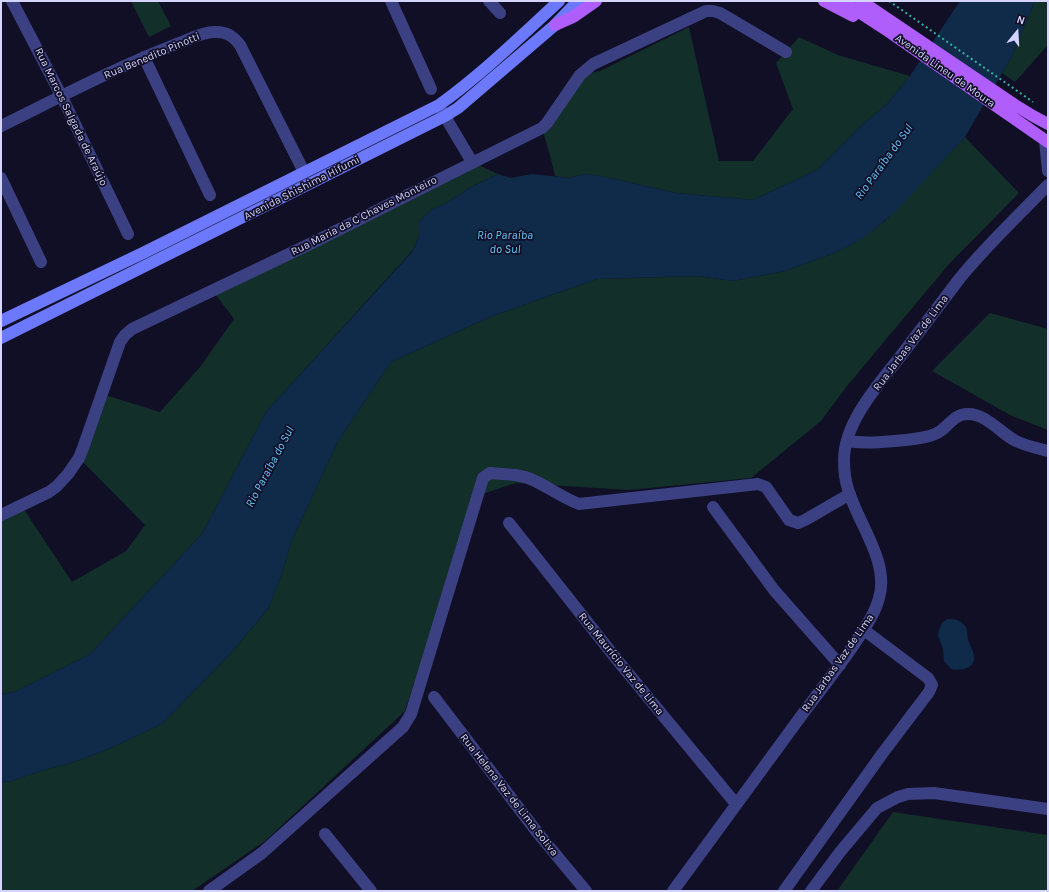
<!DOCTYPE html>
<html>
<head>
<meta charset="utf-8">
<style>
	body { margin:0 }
	#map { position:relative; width:1049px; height:892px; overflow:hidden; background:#110f25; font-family:Karla,sans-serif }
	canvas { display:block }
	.frame { position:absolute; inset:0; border:2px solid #d4d4fe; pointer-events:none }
	.north { position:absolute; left:997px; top:12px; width:40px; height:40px; -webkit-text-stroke:3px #110f25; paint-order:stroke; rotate:18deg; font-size:11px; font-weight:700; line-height:16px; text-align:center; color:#d4d4fe }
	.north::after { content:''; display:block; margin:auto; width:14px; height:18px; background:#d4d4fe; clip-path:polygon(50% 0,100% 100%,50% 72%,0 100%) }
</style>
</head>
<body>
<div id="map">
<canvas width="1049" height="892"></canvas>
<div class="frame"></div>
<div class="north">N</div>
</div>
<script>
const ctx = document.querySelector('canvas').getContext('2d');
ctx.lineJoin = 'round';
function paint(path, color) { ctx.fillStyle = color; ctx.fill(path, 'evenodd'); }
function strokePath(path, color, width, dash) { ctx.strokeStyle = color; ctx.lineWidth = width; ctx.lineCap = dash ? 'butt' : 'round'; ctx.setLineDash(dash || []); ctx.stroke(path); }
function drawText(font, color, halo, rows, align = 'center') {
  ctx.font = font + ' Karla,sans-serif'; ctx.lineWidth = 3.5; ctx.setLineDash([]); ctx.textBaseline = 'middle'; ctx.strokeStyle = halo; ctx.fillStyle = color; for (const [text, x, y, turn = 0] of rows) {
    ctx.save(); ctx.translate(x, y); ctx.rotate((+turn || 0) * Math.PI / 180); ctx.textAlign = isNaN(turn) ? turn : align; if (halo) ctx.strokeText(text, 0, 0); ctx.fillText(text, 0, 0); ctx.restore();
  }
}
paint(new Path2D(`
	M131 1H158L171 26 149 37Z
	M1035 1H1048V45L1015 82 1002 73 1012 56Z
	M689 27 719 161H753L793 109 776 63 799 37 838 55 910 76 887 104 860 127 817 170 753 200 676 193 601 176 585 174 569 178 555 176 551 159 542 128 580 75 600 71Z
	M965 137 1019 193 949 264 847 386 821 421 751 478 629 490 516 483 476 496 405 711 265 841 192 891H1V782L11 781 41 771 74 762 104 751 162 724 230 654 268 609 281 576 292 540 337 443 391 362 490 317 597 279 698 276 733 281 785 271 837 252 864 237 886 220Z
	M472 162 498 174 471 187 445 204 431 210 419 222V236L413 250 266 412 202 534 90 654 14 692 1 694V514L21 505 72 582 126 551 145 525 79 458 102 394 160 412 200 367 234 319 213 291Z
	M990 313 1048 329V430L1010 415 932 371Z
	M893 812 1048 835V891H837Z`), '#122f2a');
paint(new Path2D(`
	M960 1H1035L1012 56 965 137 896 211 865 237 837 252 785 271 733 281 698 276 597 279 490 317 391 362 337 443 292 540 281 576 268 609 230 654 162 724 104 751 74 762 41 771 11 781 1 782V694L14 692 90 654 202 534 266 412 413 251 419 236V222L431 210 445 204 471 187 498 174 511 178 532 174 569 178 585 174 601 176 676 193 753 200 817 170 860 127 887 104 910 76Z
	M947 619C952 619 958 619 962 623 968 627 967 634 968 640 970 645 973 650 974 655 976 669 960 671 951 669L944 661 943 649 938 635 939 630 942 623Z`), '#0f2b49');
strokePath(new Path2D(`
	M889 1 1033 102`), '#32b49e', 2, [2, 3]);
strokePath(new Path2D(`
	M12 1 62 97 128 234
	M391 1 431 89
	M489 1 500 13
	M144 57 210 195
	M440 108 472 162
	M1 126C58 98 115 68 174 45 187 41 201 32 214 32 226 31 233 36 240 45L304 172
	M1045 141 1048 171
	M1 178 41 262
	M847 441C868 444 884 442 905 440 915 439 926 438 935 434 948 429 952 414 968 414 987 414 1000 433 1016 441 1026 446 1037 448 1048 451
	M713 507 774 590 840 665
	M1 515 49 492 57 486 68 474 79 458 83 448 120 342 125 335 132 329 314 242 542 128 547 123 580 75 593 64 706 11H713L720 13 786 52
	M509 523 618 661 736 804
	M434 697 537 832 586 891
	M325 834 371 891
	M209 891 262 853 403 727 411 714 483 478 490 473C504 474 522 474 535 481 550 488 563 498 579 504L758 484 766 487 789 520 798 523 805 520 850 494
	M673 891C717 830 762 769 807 708 823 687 840 665 855 643 864 629 875 614 879 598 890 562 858 524 848 489 845 480 844 469 844 460 844 421 881 382 903 353 922 328 941 303 960 278 987 245 1018 216 1048 185
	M784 891 882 754 929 692 932 685 928 678 864 630
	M811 891 840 852 877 808 898 797 908 794 934 793 1048 809`), '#3b4083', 12);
strokePath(new Path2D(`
	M1 321 143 253 439 105C482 74 520 37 559 1
	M1 338 445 116 458 108 555 25 578 1`), '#6d79fc', 12);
strokePath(new Path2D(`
	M824 1 853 16
	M842 1 891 33 1048 142
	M861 1 1015 105 1033 116 1048 124
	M555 25 573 17 596 1`), '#af5efb', 12);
drawText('11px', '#d4d4fe', '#110f25', [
	["Rua Benedito Pinotti",152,56,-23],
	["Avenida Lineu de Moura",945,71,35],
	["Rua Marcos Salgada de Araújo",71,117,64],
	["Avenida Shishima Hifumi",302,188,-27],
	["Rua Maria da C Chaves Monteiro",364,216,-27],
	["Rua Jarbas Vaz de Lima",911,343,-53],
	["Rua Jarbas Vaz de Lima",838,663,-55],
	["Rua Maurício Vaz de Lima",621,664,51],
	["Rua Helena Vaz de Lima Soliva",509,795,52]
]);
drawText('italic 12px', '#65c6fb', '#110f25', [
	["Rio Paraíba do Sul",884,162,-54],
	["Rio Paraíba",505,236],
	["do Sul",505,250],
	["Rio Paraíba do Sul",270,467,-62]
]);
</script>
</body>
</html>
